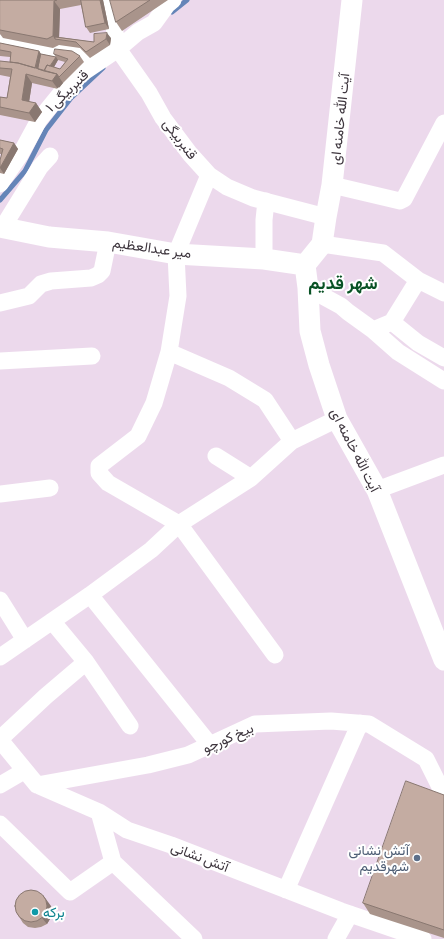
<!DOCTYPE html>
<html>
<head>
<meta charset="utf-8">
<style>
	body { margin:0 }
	canvas { display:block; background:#ecd9ec }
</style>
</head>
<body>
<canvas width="444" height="939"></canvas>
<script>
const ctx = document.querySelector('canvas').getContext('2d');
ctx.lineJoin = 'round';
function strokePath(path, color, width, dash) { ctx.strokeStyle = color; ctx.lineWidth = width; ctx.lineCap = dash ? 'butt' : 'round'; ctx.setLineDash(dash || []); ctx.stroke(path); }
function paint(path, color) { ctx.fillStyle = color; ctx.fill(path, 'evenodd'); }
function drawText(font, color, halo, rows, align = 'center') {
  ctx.font = font + ' Commissioner,Vazirmatn,sans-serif'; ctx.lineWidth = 4; ctx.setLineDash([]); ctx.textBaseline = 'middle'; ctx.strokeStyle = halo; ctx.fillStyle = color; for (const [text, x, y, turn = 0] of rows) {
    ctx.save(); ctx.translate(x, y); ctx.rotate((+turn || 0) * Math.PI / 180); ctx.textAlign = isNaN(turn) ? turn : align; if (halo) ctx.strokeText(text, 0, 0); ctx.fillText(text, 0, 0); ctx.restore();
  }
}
strokePath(new Path2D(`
	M172 12 187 0
	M0 200 25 171 46 130 71 98 103 68`), '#6585b8', 5);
strokePath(new Path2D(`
	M109 0 118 49 149 93 163 118 190 154 209 175 227 187 253 198 326 217
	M0 43 52 52 63 49 76 52 94 65
	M209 175 176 254 178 296 169 352 154 403 138 436 99 466V473L108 483 179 524 275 655
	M0 184 20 155 39 120 61 93 78 76 118 49 138 32 154 23 167 5 173 0
	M332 185 400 201 404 199 444 123
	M3 227 40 167 50 156
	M322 244 383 253 418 280 444 293
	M264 259V220L266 201
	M308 288 341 306 348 312 373 330 398 352 444 381
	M0 303 29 296 41 284 51 281 91 278 98 275 102 271 108 242
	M392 322 418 280
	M373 330 392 322 418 343 444 358
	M169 352 229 378 265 400 292 441
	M0 361 92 356
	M216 456 251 478
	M377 490 444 465
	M0 494 50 488
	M90 595 210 745
	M0 600 25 640
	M52 621 86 662 130 726
	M0 657 90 595 151 550 179 524 251 478 292 441 337 419
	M0 739 46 696 86 662
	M0 740 37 785 99 812 127 830 171 845 341 911 423 939
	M0 785 24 771
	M37 785 148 765 188 755 255 724 331 721 369 724 426 759 440 787 444 788
	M99 812 113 862 194 939
	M0 824 70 892 113 862
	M286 890 360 723
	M336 939 350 914`), '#fff', 17);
strokePath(new Path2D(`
	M352 0 332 185 326 217 322 244 305 265 308 288 310 331 319 365 337 419 377 490 444 660
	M0 227 49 237 108 242 176 254 264 259 305 265`), '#fff', 21);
paint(new Path2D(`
	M0 0H103L109 29 90 33 86 27 81 5 60 9 59 37 94 42 111 38 110 45 90 58 80 48 59 45 53 48 3 38 0 34Z
	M110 0H168L122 31 116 22Z
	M0 43 39 51 41 54 56 57 54 54 80 56 84 62 63 83 58 89 32 83 29 102 36 103 42 112 35 122 0 115V97L7 98 10 77 0 75V61L10 62V57L0 56V57ZM58 60 65 62 60 69 54 67Z
	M0 140 14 143 18 149 4 174 0 173V160L2 154H0Z
	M444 795V938L370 914 363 903Z
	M51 906 52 913 50 919 47 924 41 927 35 928 28 927 23 923 16 912Z`), '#a9948b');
paint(new Path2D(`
	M100 0H103L109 29 105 23Z
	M54 1 60 9 59 40 55 39 53 36Z
	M107 33 111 38 110 45 106 39Z
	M39 51 43 57 40 74 35 70Z
	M56 57 58 60 50 74 46 73Z
	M26 74 32 83 28 109 22 100Z
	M57 74 63 83 58 89 52 81Z
	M36 103 42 112 35 122 29 113Z
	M14 143 18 149 4 174 0 168Z
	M43 895 51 906 52 913 50 919 47 924 42 918Z`), '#897871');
const building = new Path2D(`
	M0 0H57L54 1 53 36 47 39 0 30Z
	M81 0H100L105 23 86 27Z
	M110 0H150L116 22Z
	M107 33 106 39 86 52 76 42 55 39V37L94 42V34Z
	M0 43 39 51 35 68 18 63 10 62 11 52 0 50Z
	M55 49 72 51 80 56 59 77 57 74 44 71 47 65 60 69 68 59 54 54Z
	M41 54 56 57 50 66 47 65 44 71 38 69Z
	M0 61 18 63 57 74 52 81 26 74 22 100 36 103 29 113 0 107V97L7 98 12 69 0 68Z
	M0 140 14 143 0 168V160L3 149 0 148Z
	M406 781 444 795V930L363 903Z
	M15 906a16 16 0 1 1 32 0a16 16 0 1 1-32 0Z`);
paint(building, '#c4aca2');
strokePath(building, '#897871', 1);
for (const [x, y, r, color] of [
	[417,858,4,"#5c6f8a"],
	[35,912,4,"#0f9aa8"]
]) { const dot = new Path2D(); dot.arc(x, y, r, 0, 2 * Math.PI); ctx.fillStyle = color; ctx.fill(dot); strokePath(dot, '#fff', 1.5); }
drawText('14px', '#3d353d', '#fff', [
	["قنبربیگی ۱",67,91,-44],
	["آیت الله خامنه ای",340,119,-84],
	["قنبربیگی",180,139,53],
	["میر عبدالعظیم",152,248,8],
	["آیت الله خامنه ای",355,450,63],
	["بیخ کورچو",228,738,-24],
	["آتش نشانی",200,857,21]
]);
drawText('14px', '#4e5e75', '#fff', [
	["آتش نشانی",409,850],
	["شهرقدیم",409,866]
], 'right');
drawText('14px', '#0d838f', '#fff', [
	["برکه",43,912]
], 'left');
drawText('bold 18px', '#095225', '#fff', [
	["شهر قدیم",343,283]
]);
</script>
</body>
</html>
